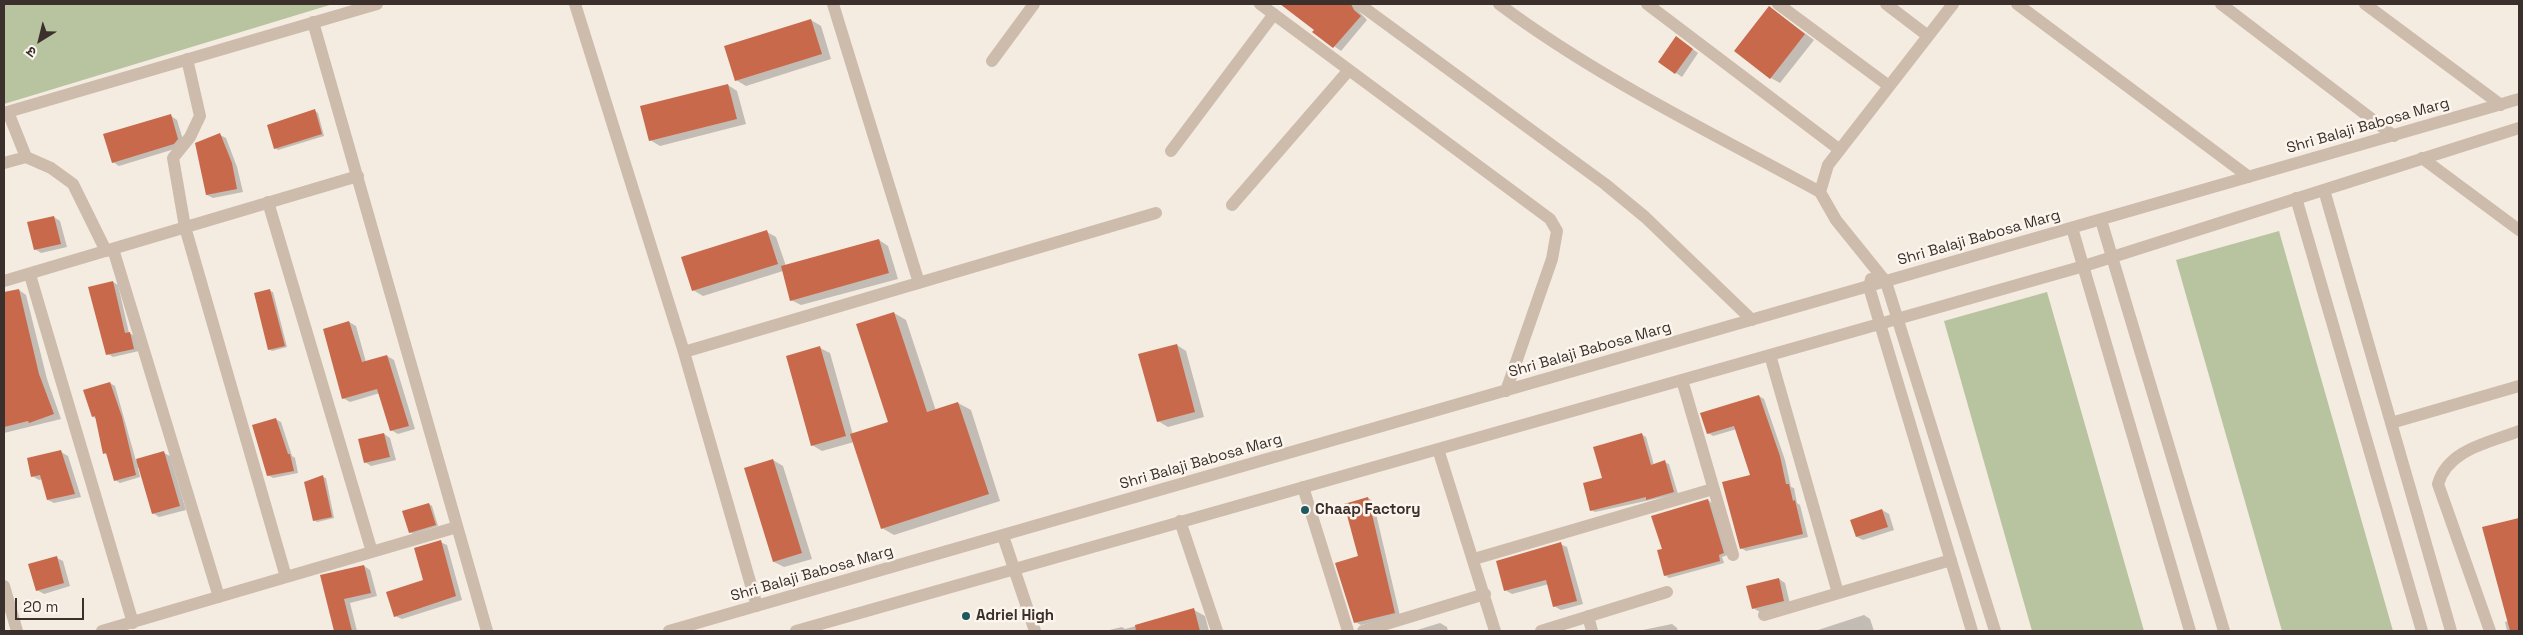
<!DOCTYPE html>
<html>
<head>
<meta charset="utf-8">
<style>
	body { margin:0 }
	#map { position:relative; width:2523px; height:635px; overflow:hidden; background:#f4ebe1; font-family:"Space Grotesk","Noto Sans Devanagari",sans-serif }
	canvas { display:block }
	.frame { position:absolute; inset:0; border:5px solid #3b302b; pointer-events:none }
	.north { position:absolute; left:15px; top:15px; width:50px; height:50px; -webkit-text-stroke:4px #fbf5ee; paint-order:stroke; rotate:216deg; font-size:14px; font-weight:700; line-height:20px; text-align:center; color:#3b302b }
	.north::after { content:''; display:block; margin:auto; width:18px; height:22px; background:#3b302b; clip-path:polygon(50% 0,100% 100%,50% 72%,0 100%) }
	.scale { position:absolute; left:15px; top:598px; width:69px; height:22px; box-sizing:border-box; border:2px solid #3b302b; border-top:0; padding-left:6px; font-size:15px; line-height:18px; white-space:nowrap; color:#3b302b; -webkit-text-stroke:4px #fbf5ee; paint-order:stroke }
</style>
</head>
<body>
<div id="map">
<canvas width="2523" height="635"></canvas>
<div class="frame"></div>
<div class="north">उ</div>
<div class="scale">20 m</div>
</div>
<script>
const ctx = document.querySelector('canvas').getContext('2d');
ctx.lineJoin = 'round';
function paint(path, color) { ctx.fillStyle = color; ctx.fill(path, 'evenodd'); }
function strokePath(path, color, width, dash) { ctx.strokeStyle = color; ctx.lineWidth = width; ctx.lineCap = dash ? 'butt' : 'round'; ctx.setLineDash(dash || []); ctx.stroke(path); }
function drawText(font, color, halo, rows, align = 'center') {
  ctx.font = font + ' "Space Grotesk",sans-serif'; ctx.lineWidth = 5; ctx.setLineDash([]); ctx.textBaseline = 'middle'; ctx.strokeStyle = halo; ctx.fillStyle = color; for (const [text, x, y, turn = 0] of rows) {
    ctx.save(); ctx.translate(x, y); ctx.rotate((+turn || 0) * Math.PI / 180); ctx.textAlign = isNaN(turn) ? turn : align; if (halo) ctx.strokeText(text, 0, 0); ctx.fillText(text, 0, 0); ctx.restore();
  }
}
paint(new Path2D(`
	M4 4H333L4 104Z
	M2279 231 2393 631H2282L2176 260Z
	M2047 292 2144 631H2032L1944 321Z`), '#b8c4a0');
paint(new Path2D(`
	M1285 4H1352L1367 20 1341 51 1314 32 1316 30 1284 5Z
	M1769 7 1814 40 1780 83 1771 78Z
	M811 20 821 26 831 59 746 86 736 80Z
	M1683 42 1698 53 1682 77 1660 62Z
	M728 85 737 91 746 124 660 146 650 140Z
	M315 111 318 113 324 136 278 150 275 148Z
	M171 116 177 120 184 143 181 147 119 166 113 162Z
	M220 135 226 138 237 167 243 192 213 198 207 195Z
	M54 217 60 221 67 247 41 253 35 249Z
	M767 232 776 237 786 266 879 240 888 246 898 279 801 305 791 300 783 271 703 296 693 290Z
	M113 282 118 285 129 333 135 336 139 351 113 357 108 354Z
	M19 290 26 295 47 379 61 419 4 433V294Z
	M270 291 273 292 287 347 272 351 269 349Z
	M894 313 906 320 936 411 958 403 971 410 1000 501 894 535 882 528 854 442 822 451 812 445 820 348 830 353 853 435 889 423Z
	M349 322 356 326 366 362 387 356 394 360 415 429 398 434 391 430 380 393 350 402 343 398Z
	M1177 345 1186 351 1204 417 1168 427 1158 421Z
	M110 383 115 386 136 461 164 453 170 456 186 510 159 517 153 513 140 467 138 468 140 477 120 483 115 480 108 455 104 453 97 419 93 417Z
	M1759 396 1764 399 1785 460 1791 487 1794 488 1797 503 1800 505 1808 537 1746 551 1741 548 1723 483 1751 476 1737 429 1713 436 1708 433Z
	M275 419 281 422 292 456 295 458 298 473 273 478 268 475Z
	M384 434 390 438 396 460 371 466 365 462Z
	M1641 434 1646 437 1654 465 1664 462 1669 464 1678 494 1595 512 1591 510 1603 479Z
	M61 452 68 456 81 497 54 503 48 500 43 479 39 480 32 476Z
	M773 460 783 466 812 559 784 567 774 562 745 469Z
	M323 477 326 478 334 518 317 522 314 520Z
	M1368 498 1373 501 1400 616 1361 625 1355 622Z
	M1708 500 1712 503 1728 555 1722 557 1724 563 1669 578 1665 575 1663 549Z
	M429 504 432 506 438 526 413 534 410 532Z
	M1882 510 1889 514 1894 530 1863 540 1857 537Z
	M2519 519V631H2507L2505 622 2508 621 2483 528Z
	M440 542 447 545 462 600 402 619 395 616 425 580Z
	M1560 544 1567 547 1583 604 1561 610 1554 606 1549 584 1512 594 1505 590Z
	M57 558 63 561 70 586 44 594 37 590Z
	M364 566 370 570 377 596 350 603 357 631H335L322 576Z
	M1779 579 1785 583 1790 604 1760 612 1753 608Z
	M1194 610 1205 616 1209 631H1105L1122 627 1125 629Z
	M1864 615 1870 619 1874 631H1815Z
	M1440 623 1447 627 1448 631H1414Z
	M1672 624 1677 628 1678 631H1638Z`), '#0003');
paint(new Path2D(`
	M1280 4H1351L1354 10 1361 16 1333 48 1312 32 1314 30Z
	M1769 6 1805 34 1770 79 1734 51Z
	M811 19 822 54 735 81 724 46Z
	M1676 36 1693 49 1675 74 1658 62Z
	M728 84 737 119 649 141 640 106Z
	M315 109 322 134 274 149 267 125Z
	M171 114 178 139 174 144 112 163 103 134Z
	M220 133 232 163 237 189 206 195 195 143Z
	M54 216 61 244 34 250 27 222Z
	M767 230 778 264 692 291 681 257Z
	M879 239 889 273 790 301 781 266Z
	M113 281 125 333 130 332 134 349 106 355 88 287Z
	M19 289 39 374 54 414 29 423 28 421 4 427V292Z
	M270 289 285 346 268 350 254 293Z
	M894 312 927 412 958 402 989 494 881 529 850 434 888 422 856 324Z
	M349 321 362 362 387 355 409 426 390 431 377 389 342 399 323 329Z
	M1177 344 1195 412 1157 422 1138 354Z
	M820 346 846 436 811 446 786 356Z
	M110 382 122 417 136 475 114 481 106 453 103 454 95 416 92 417 83 390Z
	M1759 395 1780 456 1786 484H1789L1793 501 1795 500 1803 534 1740 549 1722 482 1750 475 1734 426 1707 434 1700 413Z
	M276 418 288 454H290L294 471 267 476 252 425Z
	M384 433 390 457 364 463 358 439Z
	M1642 433 1651 465 1665 460 1674 492 1646 500V497L1590 511 1583 483 1602 478 1593 447Z
	M61 450 75 494 47 500 40 475 31 477 27 458Z
	M164 451 180 506 152 514 136 459Z
	M773 459 802 553 773 562 744 468Z
	M323 475 332 517 313 521 304 482Z
	M1368 497 1395 613 1354 623 1335 563 1358 556 1344 504Z
	M1708 499 1724 553 1719 555 1720 561 1664 576 1657 550 1662 549 1651 516Z
	M429 503 436 525 409 533 402 511Z
	M1882 509 1888 527 1856 537 1850 520Z
	M2519 518V631H2510L2482 527Z
	M441 540 456 596 394 617 386 592 423 580 414 548Z
	M1561 542 1577 601 1553 607 1546 580 1504 591 1496 561Z
	M57 556 64 583 36 591 28 564Z
	M364 565 371 593 344 599 352 631H334L320 575Z
	M1779 578 1784 601 1752 609 1746 586Z
	M1194 608 1200 631H1136L1135 625Z`), '#c8694b');
strokePath(new Path2D(`
	M575 4 684 352 757 606
	M833 4 919 283
	M1260 4 1550 219 1557 231 1552 259 1506 391
	M1359 4 1605 184 1645 217 1752 320
	M1499 4C1598 78 1712 133 1820 192
	M1647 4 1840 150
	M1778 4 1889 86
	M1886 4 1928 36
	M1953 4 1828 165 1820 192 1836 220 1886 282 1995 631
	M2017 4 2249 177
	M2221 4 2394 136
	M2365 4 2501 105
	M313 22 487 631
	M187 59 200 116 190 137 173 158 185 227 286 577
	M992 61 1034 4
	M8 112 26 157 51 168 73 184 106 251
	M4 113 377 4
	M1171 151 1274 14
	M2422 158 2519 230
	M4 163 26 157
	M2324 190 2451 631
	M2296 198 2422 631
	M268 202 372 552
	M1232 205 1349 70
	M2101 220 2224 631
	M2072 228 2190 631
	M113 249 219 597
	M30 275 133 623
	M1871 279 1869 287 1972 631
	M4 281 358 176
	M684 352 1156 213
	M1770 355 1838 593
	M1682 380 1733 555
	M2391 423 2519 386
	M1438 449 1495 631
	M1303 487 1348 631
	M1180 521 1217 631
	M1003 536 1035 631
	M1474 559 1713 489
	M4 586 17 631
	M1764 615 1951 560
	M1588 616 1592 631
	M102 631 457 527
	M669 631 2519 99
	M796 631 2084 266 2519 128
	M1363 631 1485 594
	M1541 631 1667 592
	M2490 631 2438 484C2448 449 2489 443 2519 431`), '#cdbbac', 12);
for (const [x, y, r, color] of [
	[1305,510,5,"#1f5a5e"],
	[966,616,5,"#1f5a5e"]
]) { const dot = new Path2D(); dot.arc(x, y, r, 0, 2 * Math.PI); ctx.fillStyle = color; ctx.fill(dot); strokePath(dot, '#fbf5ee', 2); }
drawText('15px', '#3b302b', '#fbf5ee', [
	["Shri Balaji Babosa Marg",2368,126,-16],
	["Shri Balaji Babosa Marg",1979,238,-16],
	["Shri Balaji Babosa Marg",1590,350,-16],
	["Shri Balaji Babosa Marg",1201,462,-16],
	["Shri Balaji Babosa Marg",812,574,-16]
]);
drawText('bold 15px', '#3b302b', '#fbf5ee', [
	["Chaap Factory",1315,510],
	["Adriel High",976,616]
], 'left');
</script>
</body>
</html>
